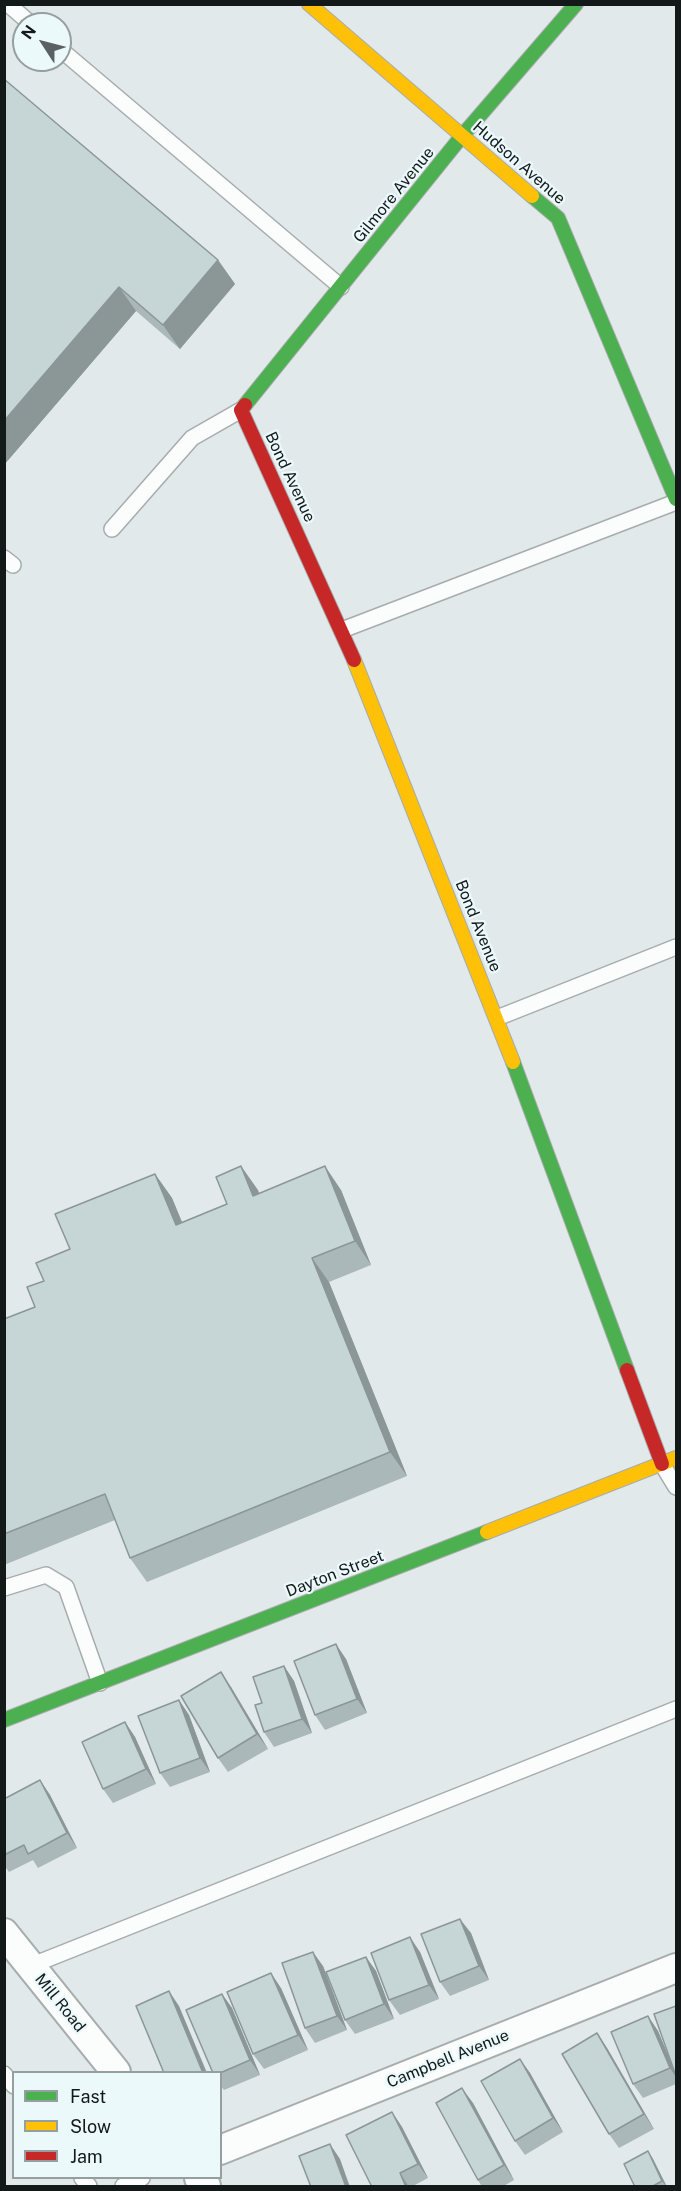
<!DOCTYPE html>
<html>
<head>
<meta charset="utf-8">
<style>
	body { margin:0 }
	#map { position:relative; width:681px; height:2191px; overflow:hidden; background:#e2e9ea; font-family:"Public Sans",sans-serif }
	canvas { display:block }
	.frame { position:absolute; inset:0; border:6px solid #131818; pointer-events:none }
	.legend { position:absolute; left:12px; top:2071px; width:210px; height:108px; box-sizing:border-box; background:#ecf9fa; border:2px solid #959fa0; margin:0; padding:8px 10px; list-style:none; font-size:18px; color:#131818 }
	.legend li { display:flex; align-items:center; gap:12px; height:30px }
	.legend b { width:30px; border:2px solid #959fa0 }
	.north { position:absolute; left:12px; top:12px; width:60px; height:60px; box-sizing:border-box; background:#ecf9fa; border:2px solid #959fa0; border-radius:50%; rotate:306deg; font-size:16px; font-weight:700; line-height:24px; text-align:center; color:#131818 }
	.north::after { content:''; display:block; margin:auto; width:21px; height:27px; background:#5b6162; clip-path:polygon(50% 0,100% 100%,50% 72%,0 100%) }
</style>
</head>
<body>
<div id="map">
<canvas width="681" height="2191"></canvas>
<div class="frame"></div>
<ul class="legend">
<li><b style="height:8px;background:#4caf50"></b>Fast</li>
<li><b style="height:8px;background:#ffc107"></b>Slow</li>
<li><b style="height:8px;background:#c62828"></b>Jam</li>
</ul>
<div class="north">N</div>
</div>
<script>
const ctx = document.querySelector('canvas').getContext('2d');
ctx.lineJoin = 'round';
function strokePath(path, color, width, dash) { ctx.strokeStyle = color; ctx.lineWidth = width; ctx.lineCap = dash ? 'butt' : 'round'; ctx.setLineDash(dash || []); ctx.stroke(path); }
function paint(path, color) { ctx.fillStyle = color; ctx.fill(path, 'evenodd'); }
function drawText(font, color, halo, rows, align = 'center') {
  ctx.font = font + ' "Public Sans",sans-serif'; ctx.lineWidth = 4.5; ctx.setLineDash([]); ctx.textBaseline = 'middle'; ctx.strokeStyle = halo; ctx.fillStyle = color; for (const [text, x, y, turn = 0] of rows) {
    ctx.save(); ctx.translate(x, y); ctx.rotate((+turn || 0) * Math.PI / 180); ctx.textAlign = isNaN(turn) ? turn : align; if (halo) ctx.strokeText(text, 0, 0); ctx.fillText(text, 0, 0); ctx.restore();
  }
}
const lane = new Path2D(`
	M8 4 31 24
	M60 49 341 287
	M112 529 192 438 241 410
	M4 558 13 565
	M342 630 676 502
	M497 1018 676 947
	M662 1464 676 1487
	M4 1588 46 1575 66 1587 100 1683
	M30 1966 676 1709
	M4 2074 14 2086
	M82 2178 89 2186
	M123 2186 142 2178`);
const street = new Path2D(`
	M4 1933 116 2072
	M220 2150 676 1968
	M199 2178 206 2186`);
const fast = new Path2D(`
	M532 196 558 218 676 499
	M245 405 462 136 576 4
	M513 1062 627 1370
	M4 1720 487 1532`);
const slow = new Path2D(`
	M309 4 532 196
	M354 660 513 1062
	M487 1532 676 1458`);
const jam = new Path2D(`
	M245 405 241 410 354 660
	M627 1370 662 1464`);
strokePath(lane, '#a7acad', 18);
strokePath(street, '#a7acad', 32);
strokePath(fast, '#a7acad', 16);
strokePath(slow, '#a7acad', 16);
strokePath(jam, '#a7acad', 16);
strokePath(lane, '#fbfcfc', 15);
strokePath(street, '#fbfcfc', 28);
strokePath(fast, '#4caf50', 14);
strokePath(slow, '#ffc107', 14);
strokePath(jam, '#c62828', 14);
paint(new Path2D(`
	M4 79 218 260 235 284 180 349 136 311 4 465Z
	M241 1166 259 1193 341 1190 371 1265 329 1282 407 1476 147 1582 130 1558 115 1520 4 1565V1319L35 1307 44 1281 70 1249 155 1174 172 1198 182 1222 227 1204Z
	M346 1659 367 1713 325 1730 315 1715Z
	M284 1666 294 1681 312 1733 274 1747 264 1732 262 1703Z
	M231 1687 268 1749 228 1772 218 1758Z
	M179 1700 189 1715 210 1772 170 1787 160 1773Z
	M125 1722 135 1737 156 1784 113 1803 103 1789Z
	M40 1780 50 1795 77 1848 38 1868 33 1860 9 1872 4 1865V1799Z
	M471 1933 489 1980 450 1996 440 1982Z
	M420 1952 439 1999 400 2015 389 2000Z
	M366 1957 376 1971 394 2019 355 2034 345 2020Z
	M323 1966 347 2030 315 2043 305 2028Z
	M281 1988 308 2050 264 2069 253 2054Z
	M222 1994 232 2008 260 2075 224 2090 220 2085Z
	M676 2006V2084L643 2098 633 2084 648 2016 658 2031 672 2065Z
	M597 2033 607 2048 654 2129 619 2148 609 2134Z
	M520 2059 530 2073 563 2132 525 2155 515 2141Z
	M473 2103 514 2180 502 2187H482L478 2180Z
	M392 2112 402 2127 428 2178 411 2187H372Z
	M648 2151 653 2159 667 2187H635Z`), '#aab8b9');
paint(new Path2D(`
	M218 260 235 284 180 349 163 325Z
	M119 287 136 311 4 465V421Z
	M241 1166 258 1190 269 1220 253 1196Z
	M325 1166 341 1190 371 1265 355 1241Z
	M155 1174 172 1198 193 1249 176 1225Z
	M312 1258 329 1282 407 1476 390 1452Z
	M336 1644 346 1659 367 1713 357 1699Z
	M284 1666 294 1681 312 1733 302 1719Z
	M221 1672 231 1687 268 1749 257 1734Z
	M179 1700 189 1715 210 1772 200 1758Z
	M125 1722 135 1737 156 1784 146 1769Z
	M40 1780 50 1795 77 1848 67 1833Z
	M460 1919 471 1933 489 1980 479 1966Z
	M410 1937 420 1952 439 1999 429 1985Z
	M313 1952 323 1966 347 2030 337 2016Z
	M366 1957 376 1971 394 2019 384 2004Z
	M271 1973 281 1988 308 2050 298 2035Z
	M169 1991 179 2006 207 2073H203Z
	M222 1994 232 2008 260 2075 250 2060Z
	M648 2016 658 2031 676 2074V2077L670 2068Z
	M597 2033 607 2048 654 2129 644 2114Z
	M520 2059 530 2073 563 2132 553 2118Z
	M462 2088 473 2103 514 2180 504 2165Z
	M392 2112 402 2127 428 2178 418 2164Z
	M330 2144 340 2159 350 2187H346Z
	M648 2151 653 2159 667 2187 662 2181Z
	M400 2173 409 2187H406Z`), '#8b9696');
const building = new Path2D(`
	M4 79 218 260 163 325 119 287 4 421Z
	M241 1166 253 1196 325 1166 355 1241 312 1258 390 1452 130 1558 105 1494 4 1534V1319L35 1307 27 1287 44 1281 36 1263 70 1249 55 1214 155 1174 176 1225 227 1204 216 1177Z
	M336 1644 357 1699 315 1715 294 1661Z
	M284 1666 302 1719 264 1732 255 1705 262 1703 253 1677Z
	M221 1672 257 1734 218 1758 181 1696Z
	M179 1700 200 1758 160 1773 138 1716Z
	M125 1722 146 1769 103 1789 82 1742Z
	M40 1780 67 1833 28 1854 24 1845 4 1855V1799Z
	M460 1919 479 1966 440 1982 421 1934Z
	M410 1937 429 1985 389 2000 371 1953Z
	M313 1952 337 2016 305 2028 282 1963Z
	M366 1957 384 2004 345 2020 326 1972Z
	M271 1973 298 2035 253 2054 227 1992Z
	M169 1991 203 2073H164L136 2006Z
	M222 1994 250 2060 220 2073H213L186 2010Z
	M676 2006V2076L654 2014Z
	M648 2016 670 2068 633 2084 611 2032Z
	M597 2033 644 2114 609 2134 562 2054Z
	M520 2059 553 2118 515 2141 481 2081Z
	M462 2088 504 2165 478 2180 436 2103Z
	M392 2112 418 2164 400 2173 406 2187H372L346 2135Z
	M330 2144 346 2187H311L299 2156Z
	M648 2151 662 2181 651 2187H635L624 2164Z`);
paint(building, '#c6d6d7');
strokePath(building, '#8b9696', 1.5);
drawText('16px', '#131818', '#ecf9fa', [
	["Hudson Avenue",519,163,41],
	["Gilmore Avenue",394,195,-51],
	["Bond Avenue",290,477,65],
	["Bond Avenue",478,926,68],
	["Dayton Street",335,1574,-21],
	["Mill Road",60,2003,51],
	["Campbell Avenue",448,2059,-22]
]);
</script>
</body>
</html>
